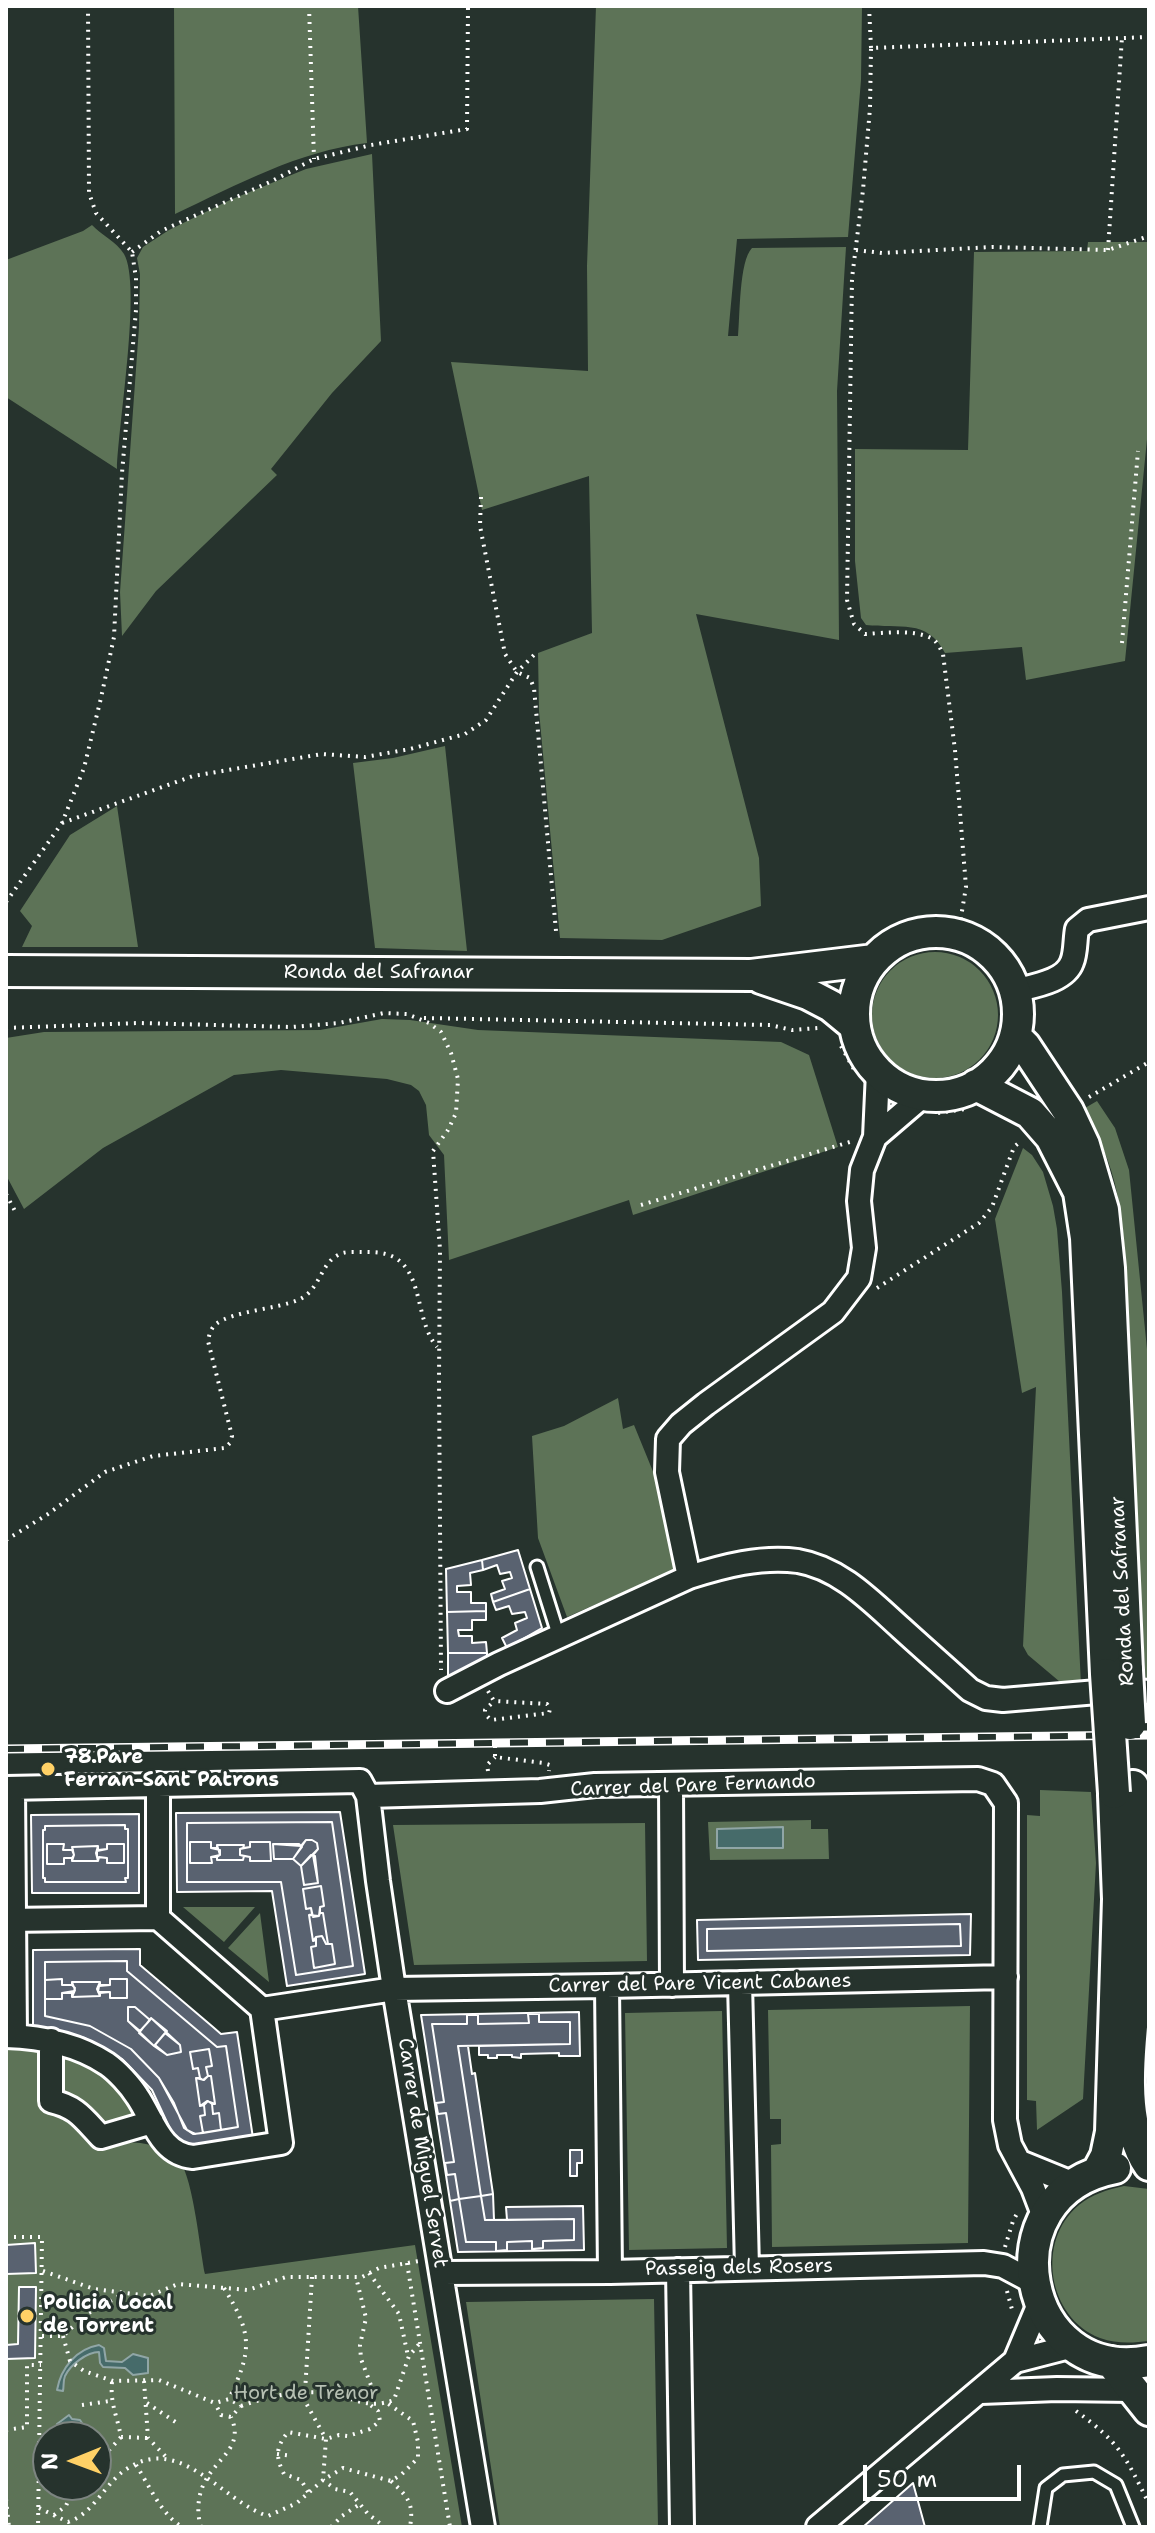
<!DOCTYPE html>
<html>
<head>
<meta charset="utf-8">
<style>
	body { margin:0 }
	#map { position:relative; width:1155px; height:2533px; overflow:hidden; background:#26332d; font-family:"Shantell Sans",sans-serif }
	canvas { display:block }
	.frame { position:absolute; inset:0; border:8px solid #fff; pointer-events:none }
	.north { position:absolute; left:32px; top:2421px; width:80px; height:80px; box-sizing:border-box; background:#26332d; border:2px solid #7d8581; border-radius:50%; rotate:269deg; font-size:22px; font-weight:700; line-height:32px; text-align:center; color:#fff }
	.north::after { content:''; display:block; margin:auto; width:28px; height:36px; background:#ffd166; clip-path:polygon(50% 0,100% 100%,50% 72%,0 100%) }
	.scale { position:absolute; left:863px; top:2465px; width:158px; height:36px; box-sizing:border-box; border:4px solid #fff; border-top:0; padding-left:10px; font-size:24px; line-height:28px; white-space:nowrap; color:#fff; -webkit-text-stroke:6px #26332d; paint-order:stroke }
</style>
</head>
<body>
<div id="map">
<canvas width="1155" height="2533"></canvas>
<div class="frame"></div>
<div class="north">N</div>
<div class="scale">50 m</div>
</div>
<script>
const ctx = document.querySelector('canvas').getContext('2d');
ctx.lineJoin = 'round';
function paint(path, color) { ctx.fillStyle = color; ctx.fill(path, 'evenodd'); }
function strokePath(path, color, width, dash) { ctx.strokeStyle = color; ctx.lineWidth = width; ctx.lineCap = dash ? 'butt' : 'round'; ctx.setLineDash(dash || []); ctx.stroke(path); }
function drawText(font, color, halo, rows, align = 'center') {
  ctx.font = font + ' "Shantell Sans",sans-serif'; ctx.lineWidth = 6; ctx.setLineDash([]); ctx.textBaseline = 'middle'; ctx.strokeStyle = halo; ctx.fillStyle = color; for (const [text, x, y, turn = 0] of rows) {
    ctx.save(); ctx.translate(x, y); ctx.rotate((+turn || 0) * Math.PI / 180); ctx.textAlign = isNaN(turn) ? turn : align; if (halo) ctx.strokeText(text, 0, 0); ctx.fillText(text, 0, 0); ctx.restore();
  }
}
paint(new Path2D(`
	M174 6H358L367 143C298 151 237 185 175 214Z
	M596 6H862L861 80 848 237 737 239 728 336H738C740 317 739 261 752 248L846 247 837 391 839 640 696 614 759 858 761 906 662 940 560 938 539 711 538 653 592 633 589 476 482 510 451 362 588 371 587 266Z
	M372 154 381 341 332 393 271 469 277 475 156 591 122 636 120 592 139 327 140 274 137 258 143 247 169 230 230 200 306 169Z
	M92 225C102 236 116 241 124 254 142 285 118 426 117 469L6 397V260L83 231Z
	M1088 242H1149V419L1125 661 1026 680 1022 647 945 653C927 618 899 629 866 625L861 618 855 561V449L968 450 974 252 1087 251Z
	M445 746 467 951 375 948 353 763 393 758Z
	M117 806 138 947H22L32 926 20 911 70 835Z
	M872 1015a63 63 0 1 1 126 0a63 63 0 1 1-126 0Z
	M382 1019 410 1020 478 1030 781 1042 809 1055 838 1147 633 1215 629 1200 449 1260 444 1155 429 1135 426 1105 419 1091 411 1085 387 1079 281 1070 234 1075 103 1148 24 1209 6 1175V1038L44 1032 320 1030Z
	M1097 1101 1115 1128 1129 1170 1149 1369V1680L1146 1682C1140 1592 1133 1503 1129 1413 1126 1341 1131 1265 1117 1193 1111 1163 1098 1135 1085 1108Z
	M1023 1148 1032 1155 1043 1172 1053 1206 1057 1229 1062 1292 1081 1685 1066 1687 1028 1655 1023 1646 1036 1387 1022 1393 995 1219Z
	M618 1398 623 1429 634 1425 663 1496 676 1569 567 1617 538 1538 532 1436 564 1426Z
	M1040 1790 1091 1792 1096 1863 1083 2099 1037 2130 1036 2101 1027 2100V1815L1040 1816Z
	M811 1820V1829H828L829 1859 710 1860 708 1822Z
	M645 1823 647 1961 414 1965 393 1825Z
	M183 1907H255L224 1942Z
	M260 1913 269 1982 228 1948Z
	M970 2006 968 2243 772 2247 771 2145 781 2144V2119H770L768 2010Z
	M722 2011 727 2248 629 2250 625 2013Z
	M38 2038 40 2105C69 2108 77 2123 93 2145 119 2141 157 2138 178 2159 193 2174 200 2250 205 2274L415 2245 462 2527H6V2039ZM48 2437H96V2485H48Z
	M60 2054C99 2066 117 2086 144 2116L104 2127 60 2094Z
	M1124 2186 1149 2189V2341C1132 2343 1117 2344 1100 2338 1048 2318 1035 2241 1079 2205 1092 2194 1107 2190 1124 2186Z
	M654 2299 658 2527H500L466 2302Z`), '#5d7357');
const water = new Path2D(`
	M783 1827V1848H717V1829Z
	M99 2345 104 2348 106 2361 122 2362 133 2354 148 2358V2373L133 2375 125 2368 103 2367 100 2363 99 2352C87 2352 70 2365 65 2376 63 2381 64 2386 63 2391L57 2390C61 2368 76 2349 99 2345Z
	M69 2415 72 2419 80 2420 85 2428 86 2437H61L56 2434 57 2424Z`);
paint(water, '#466b6a');
strokePath(water, '#90a6a6', 2);
const building = new Path2D(`
	M518 1550 530 1589 493 1602 491 1594 505 1589 502 1581 512 1578 510 1572 500 1574 497 1565 483 1570 482 1560Z
	M482 1560 483 1570 470 1573 471 1585 457 1586V1592H471V1603H486V1611L447 1612 446 1569Z
	M530 1589 542 1628 507 1648 502 1638 517 1630 515 1623 527 1618 525 1612 512 1614 509 1606 496 1610 493 1602Z
	M486 1611V1620H472V1630H458L459 1636H472V1643L486 1642 487 1653H448L447 1612Z
	M448 1653H487V1659L448 1680Z
	M340 1812 365 1974 287 1986 272 1891 177 1892 176 1813ZM332 1822 353 1966 296 1975 281 1882H187V1823Z
	M139 1814V1893H32L31 1815ZM125 1825V1829H128V1878H125L126 1882H45V1878H43V1830H45V1826Z
	M332 1822 353 1966 296 1975 281 1882H187V1823ZM306 1840H312L317 1843 318 1849 313 1855 318 1883 304 1885 301 1866 293 1859H274L273 1844 301 1846ZM190 1842H211V1848H217V1845H244L243 1848 250 1847V1842H270L271 1861H250V1857L244 1856 243 1860H217V1857H211L212 1863H190ZM321 1886 324 1906 320 1907V1913H323L328 1944H332L335 1964 314 1968 311 1947 316 1946V1940L313 1941 309 1915 312 1914 311 1908 306 1909 303 1889Z
	M125 1825V1829H128V1878H125L126 1882H45V1878H43V1830H45V1826ZM47 1844H64L63 1850H73L72 1847 98 1846V1850L107 1849V1844H124V1863H107V1858L99 1857 98 1861H72V1858H64V1864H47Z
	M306 1840H312L317 1843 318 1849 301 1866 293 1859Z
	M190 1842H211V1848L220 1850V1855L211 1857 212 1863H190Z
	M250 1842H270L271 1861H250V1857L240 1855V1849L250 1847Z
	M47 1844H64L63 1850H72L74 1855 72 1858H64V1864H47Z
	M107 1844H124V1863H107V1858L97 1857V1851L107 1849Z
	M273 1844H299L302 1847 293 1859H274Z
	M217 1845H244L243 1848 240 1849V1855L244 1856 243 1860H217V1857L220 1855Z
	M98 1846 96 1853 98 1861H72L74 1855 72 1847Z
	M311 1855 315 1856 318 1883 304 1885 301 1866Z
	M321 1886 324 1906 320 1907 319 1916 313 1917 311 1908 306 1909 303 1889Z
	M320 1913H323L328 1944H326L322 1936 316 1937 313 1941 309 1915 319 1916Z
	M971 1914 970 1955 698 1960 697 1920ZM960 1924 961 1946 707 1951V1929Z
	M960 1924 961 1946 707 1951V1929Z
	M322 1936 326 1944H332L335 1964 314 1968 311 1947 316 1946V1937Z
	M140 1949V1965L213 2027 221 2034 237 2032 253 2138 195 2147 182 2142 172 2133 152 2090 122 2059 85 2038 54 2030 33 2028V1950ZM127 1961V1971L217 2047 226 2046 238 2127 195 2134 187 2130 159 2078 131 2049 90 2026 45 2016V1962Z
	M127 1961V1971L217 2047 226 2046 238 2127 221 2130 219 2113 213 2114 212 2104H215L211 2076H208L206 2067 212 2066 209 2049 190 2052 193 2069 198 2068 200 2078H196L200 2106 204 2105 205 2115 200 2116 203 2133 193 2134 184 2128 174 2103 159 2078 131 2049 90 2026 45 2016V1999H62V1993H72V1997L100 1996V1993L110 1992V1998H127V1979H110V1985H100V1982H72V1985H62V1979L45 1980V1962ZM128 2007H135L150 2020 151 2018 180 2045 181 2052 167 2055 154 2046 128 2021Z
	M62 1979V1985H72L75 1988 74 1991 62 1993V1999H45V1980Z
	M110 1979H127V1998H110V1992H98L99 1986 110 1985Z
	M72 1982H100L97 1989 100 1996 72 1997 75 1990Z
	M128 2007H135L150 2020 140 2031 128 2021Z
	M579 2012 580 2056H559V2053L521 2054V2058L512 2057V2055H497V2058H488V2055H479V2046L570 2044V2022H539V2014H528L529 2023 478 2024V2015H467V2024H432L444 2102 436 2103 438 2114 446 2113 454 2162 445 2163 447 2175 455 2174 459 2199 450 2201 421 2015Z
	M528 2014H539V2022H570V2044L458 2046 481 2196 459 2199 455 2174 447 2175 445 2163 454 2162 446 2113 438 2114 436 2103 444 2102 432 2024H467V2015H478V2024L529 2023Z
	M151 2018 167 2031 154 2046 139 2033Z
	M165 2033 180 2045 181 2052 167 2055 155 2045Z
	M458 2046H468L472 2074 475 2073 493 2194 481 2196Z
	M209 2049 212 2066 206 2067 208 2076 203 2080 200 2078 198 2068 193 2069 190 2052Z
	M208 2076H211L215 2104 207 2101 200 2106 196 2078 204 2080Z
	M208 2101 212 2104 213 2114 219 2113 221 2130 203 2133 200 2116 205 2115 204 2105Z
	M570 2150H582V2163H577V2176H570Z
	M493 2194 494 2220H485L481 2196Z
	M481 2196 485 2220 574 2219V2240L543 2241V2248L532 2249V2241L507 2242V2250L496 2251V2242H466L459 2199Z
	M459 2199 466 2242H496V2251L507 2250V2242L532 2241V2249L543 2248V2241L574 2240V2219L507 2220 506 2207 583 2206 584 2250 458 2252 450 2201Z
	M35 2243 36 2273 6 2274V2245Z
	M19 2287H36L35 2358 6 2359V2345L18 2344Z
	M913 2483 925 2527H863Z`);
paint(building, '#596270');
strokePath(building, '#fff', 2);
const lane = new Path2D(`
	M537 1567 559 1637
	M1040 2527 1046 2488 1063 2475 1094 2472 1116 2485 1133 2527`);
const street = new Path2D(`
	M1014 991C1032 986 1065 982 1072 962 1076 953 1075 939 1077 929L1088 920 1149 908
	M875 1137 924 1095
	M689 1577 667 1472 668 1439 681 1424 706 1404 833 1312 859 1278 864 1248 859 1201 862 1170 875 1137 878 1072
	M447 1691 499 1664 689 1577C724 1566 761 1556 798 1561 840 1568 871 1601 901 1628 924 1649 947 1669 970 1690L986 1698 1003 1700 1121 1690 1149 1692
	M158 1784V1918
	M671 1785 672 1985
	M6 1788 360 1781 368 1796 378 1881 394 1989 483 2527
	M13 1788 15 2036
	M368 1796 540 1791 595 1785 978 1779 993 1784 1006 1803 1005 2120 1010 2145 1033 2188 1044 2217
	M6 1920 158 1918 262 2009 281 2143 193 2157C160 2154 153 2119 137 2096 130 2085 117 2071 107 2064 77 2044 41 2037 6 2036
	M740 1983 747 2268
	M607 1986 610 2272
	M262 2009 394 1989 607 1986 1006 1977
	M51 2040V2101C77 2107 83 2118 101 2137L152 2122
	M1020 2162 1074 2184
	M678 2270 682 2527
	M442 2273 610 2272 984 2263 1003 2266 1033 2282
	M1015 2361 1039 2304
	M981 2392 1057 2389 1132 2390
	M818 2527 1015 2361 1073 2346`);
const secondary = new Path2D(`
	M854 1014a82 82 0 1 1 164 0a82 82 0 1 1-164 0Z
	M6 971 751 975 874 960
	M761 978 808 994 831 1006 854 1025
	M1015 1036 1025 1046 1068 1111 1084 1145 1103 1210 1109 1268 1127 1670
	M976 1085 1030 1113 1051 1137 1079 1192 1086 1238 1106 1674
	M1133 1786C1136 1830 1142 1875 1142 1920 1141 1988 1109 2109 1149 2165
	M1115 2168C984 2193 1021 2386 1149 2361
	M1098 2171 1106 2156 1111 2132 1118 1899 1114 1795
	M1111 2362 1149 2410`);
strokePath(lane, '#fff', 17);
strokePath(street, '#fff', 28);
strokePath(secondary, '#fff', 36);
strokePath(new Path2D(`
	M309 6 314 159
	M869 6 871 48
	M856 250 882 253 992 247 1108 250 1149 236
	M1108 250 1122 37
	M132 252 161 231 270 182 314 159 371 145 467 129 468 6
	M481 497 480 526 505 654 517 672 530 678 534 688 556 931
	M1122 643 1138 451
	M62 823 193 776 322 754 365 757 410 749 465 734 486 720 517 672 536 653
	M6 902 62 823 84 768 101 698 114 637 122 473 136 310V278L132 252 96 213 89 193 88 6
	M958 935 966 887 955 750 943 654C940 648 937 641 931 638 912 629 885 633 865 634L854 624 847 600 852 278 863 190 870 108 871 48 1149 37
	M424 1018 770 1025 792 1030 818 1028
	M6 1028 138 1023 292 1027 339 1023 384 1013 407 1014 429 1023 441 1032 451 1053 458 1079 456 1113 448 1130 433 1151 440 1250 439 1379 441 1670
	M841 1046 856 1073
	M1089 1097 1149 1062
	M938 1113 965 1109
	M6 1194 16 1213
	M641 1205 853 1141
	M877 1288 979 1223 992 1207 1014 1147 1021 1141
	M6 1540 48 1514 105 1472 153 1456 225 1448 230 1443 232 1436 208 1341C209 1335 211 1328 216 1324 233 1311 277 1309 298 1300 320 1291 320 1264 338 1255 344 1251 354 1252 362 1252 374 1252 387 1252 397 1259 423 1277 416 1322 437 1347
	M488 1691 494 1701 547 1704 550 1709 549 1713 491 1720 485 1714V1710L494 1701
	M495 1746V1757L543 1763 550 1765 549 1771
	M488 1771 487 1765 495 1757
	M6 2237H42L38 2527
	M1005 2247 1013 2221 1019 2210
	M407 2263 450 2527
	M43 2271 94 2289 149 2296 178 2284 248 2290 286 2277H362L379 2268 419 2261
	M369 2273 399 2314 408 2356
	M312 2277 305 2392 306 2403 326 2439 323 2480 335 2489 350 2492 368 2514 381 2524V2527
	M224 2288C253 2335 252 2350 229 2399
	M1007 2291 1013 2313
	M42 2336H63L85 2315 125 2293
	M63 2336 70 2361 84 2371 113 2381 159 2380 215 2403 229 2399 241 2406 231 2417 221 2415 215 2403
	M144 2381 148 2438 168 2459
	M112 2382C110 2404 117 2415 121 2437L148 2438
	M147 2403 177 2423
	M82 2405 110 2401
	M241 2406C270 2396 296 2390 327 2393 353 2397 367 2410 394 2400L409 2356 420 2343
	M1076 2411C1119 2442 1126 2457 1149 2504
	M6 2430 27 2427V2365H41
	M277 2454 292 2456
	M96 2459 103 2457 121 2437
	M136 2465C149 2485 161 2514 182 2527
	M391 2481C408 2497 414 2503 410 2527
	M308 2492 301 2480 284 2474C275 2456 276 2447 288 2432L326 2439 339 2435 348 2436 370 2429 380 2421 378 2411 369 2404 372 2388 361 2359 360 2345 366 2318 356 2277
	M6 2499 9 2527
	M39 2508 68 2522C95 2513 104 2483 128 2468 181 2434 223 2502 268 2516L297 2503 323 2480 343 2468 391 2481 402 2474 418 2458V2442L413 2421 387 2403
	M54 2515 66 2506 74 2485
	M201 2527C196 2511 198 2492 207 2478 220 2456 244 2446 231 2417
	M331 2527 342 2516 360 2504`), '#fff', 4, [2, 6]);
strokePath(lane, '#26332d', 11);
strokePath(street, '#26332d', 22);
strokePath(secondary, '#26332d', 30);
const rail = new Path2D(`
	M6 1749 1149 1735`);
strokePath(rail, '#fff', 9);
strokePath(rail, '#26332d', 6, [18]);
const secondaryBridge = new Path2D(`
	M1127 1670 1130 1724
	M1106 1674 1114 1793`);
strokePath(secondaryBridge, '#fff', 36, []);
strokePath(secondaryBridge, '#26332d', 30);
for (const [x, y, r, color] of [
	[48,1769,8,"#ffd166"],
	[27,2316,8,"#ffd166"]
]) { const dot = new Path2D(); dot.arc(x, y, r, 0, 2 * Math.PI); ctx.fillStyle = color; ctx.fill(dot); strokePath(dot, '#26332d', 3); }
drawText('20px', '#fff', '#26332d', [
	["Ronda del Safranar",379,973],
	["Ronda del Safranar",1123,1591,-93],
	["Carrer del Pare Fernando",693,1786,-2],
	["Carrer del Pare Vicent Cabanes",700,1984,-1],
	["Carrer de Miguel Servet",422,2153,81],
	["Passeig dels Rosers",739,2268,-1]
]);
drawText('bold 20px', '#fff', '#26332d', [
	["78.Pare",64,1758],
	["Ferran-Sant Patrons",64,1781],
	["Policia Local",43,2304],
	["de Torrent",43,2327]
], 'left');
drawText('20px', '#b6c0b3', '#26332d', [
	["Hort de Trènor",306,2394]
]);
</script>
</body>
</html>
